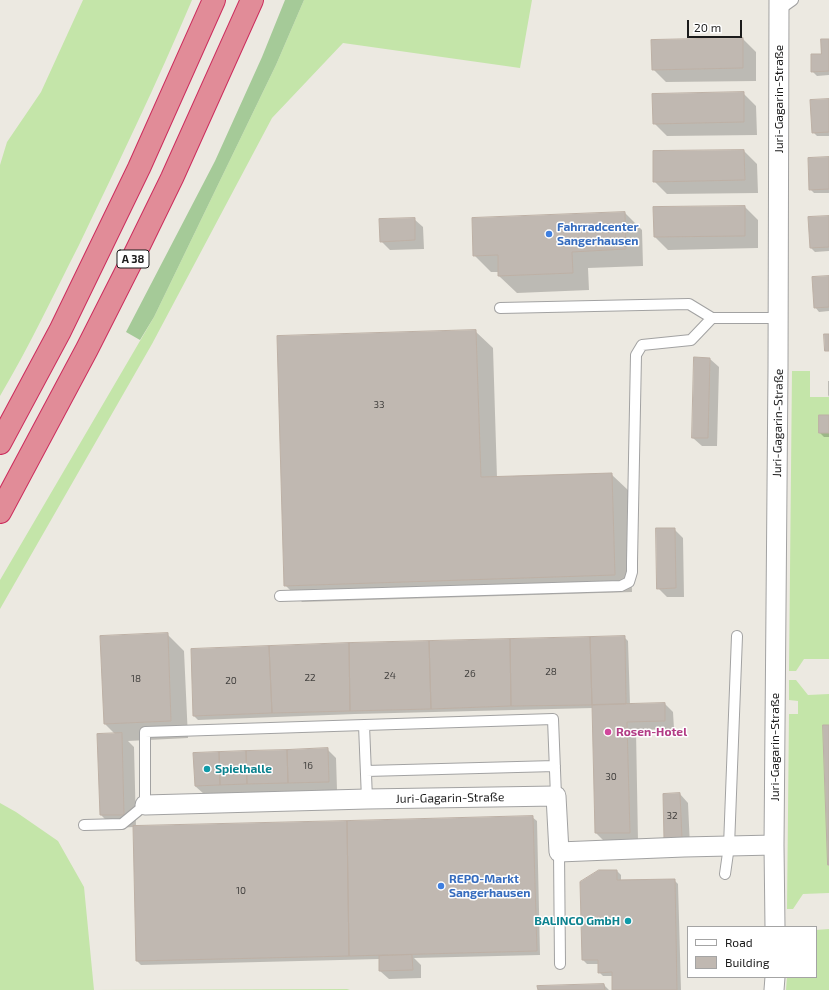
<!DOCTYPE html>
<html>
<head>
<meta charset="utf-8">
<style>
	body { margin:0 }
	#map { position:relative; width:829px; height:990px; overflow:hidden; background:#ece9e1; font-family:"Exo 2",sans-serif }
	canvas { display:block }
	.legend { position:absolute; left:687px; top:926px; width:130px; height:52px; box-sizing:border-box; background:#fff; border:1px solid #a4a4a4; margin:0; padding:5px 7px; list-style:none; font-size:12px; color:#1b1b1b }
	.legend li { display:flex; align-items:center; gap:8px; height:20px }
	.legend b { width:20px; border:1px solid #a4a4a4 }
	.scale { position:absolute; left:687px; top:20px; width:55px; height:18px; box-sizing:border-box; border:2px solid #1b1b1b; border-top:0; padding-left:5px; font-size:12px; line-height:14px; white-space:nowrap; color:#1b1b1b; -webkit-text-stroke:3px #fff; paint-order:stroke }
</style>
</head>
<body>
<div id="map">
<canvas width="829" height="990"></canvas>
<ul class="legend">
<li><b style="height:5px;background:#fff"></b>Road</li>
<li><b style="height:11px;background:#c0b8b1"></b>Building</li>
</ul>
<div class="scale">20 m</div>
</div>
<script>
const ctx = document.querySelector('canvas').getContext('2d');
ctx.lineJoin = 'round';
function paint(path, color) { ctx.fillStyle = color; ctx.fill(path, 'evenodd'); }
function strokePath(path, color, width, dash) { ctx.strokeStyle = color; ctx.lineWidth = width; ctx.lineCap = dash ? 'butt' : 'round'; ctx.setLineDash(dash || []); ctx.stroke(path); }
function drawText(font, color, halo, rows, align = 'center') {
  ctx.font = font + ' "Exo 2",sans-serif'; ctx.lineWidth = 3; ctx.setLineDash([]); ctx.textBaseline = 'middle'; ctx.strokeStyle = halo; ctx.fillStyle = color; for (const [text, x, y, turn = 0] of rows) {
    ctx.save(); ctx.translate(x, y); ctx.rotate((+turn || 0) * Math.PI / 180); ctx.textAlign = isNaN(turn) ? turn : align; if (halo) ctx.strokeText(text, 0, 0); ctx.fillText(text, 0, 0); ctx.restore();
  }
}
paint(new Path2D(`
	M83 0H192C157 83 118 164 79 245 53 296 29 347 0 396V165L7 142 41 92Z
	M304 0H532L520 68 343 43 272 118 152 344 0 609V580L154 317 276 65Z
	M792 371H810V397H829V659H804L796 671H789Z
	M789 680H796L808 695 829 694V893L803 894 793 909H787L789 714H798V701L789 700Z
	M0 803 16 812 58 841 84 887 94 990 347 989 350 990H0Z
	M829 929V990H786L787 977H816V930Z`), '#c4e5a9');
paint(new Path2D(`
	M285 0H304L276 65 154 317 140 340 126 332 215 161 262 57Z`), '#a5ca98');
paint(new Path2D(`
	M743 39 756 52V81L666 82 653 69Z
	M829 40V75L817 76 812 71 822 55Z
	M743 93 756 106 757 135 667 136 654 123Z
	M829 100V136H817L813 132Z
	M744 151 757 164 758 193 667 194 654 181Z
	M829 158V193H814L810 189Z
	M745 207 758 220V248L668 250 655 237Z
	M625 213 642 230 643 266 588 268 589 290 517 293 499 276V272H491L474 255Z
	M829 217V251L815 252 810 247Z
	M414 219 423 227 424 249 390 250 381 241Z
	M829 277V311L819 312 815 307Z
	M475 331 493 348 497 478 611 474 629 491 632 592 302 602 285 585Z
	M710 359 719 367 717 446H702L693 438Z
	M828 381H829V397L828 395Z
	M829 416V437H824L820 433Z
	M674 529 683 538 684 597H667L658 588Z
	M167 634 184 651 188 738 128 741 134 747 136 827 532 817 537 821 540 955 414 958 421 965V978L389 979 380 971V959L141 965 137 961 134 827 114 828 101 815 99 735 115 734 105 724 101 637Z
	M624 637 628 641 630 705 665 704 673 712 674 729 636 730 638 841 605 842 596 833 593 708 355 714 198 720 194 716 192 650Z
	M327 749 336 758 337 790 204 794 195 786Z
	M680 794 688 803 690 847H674Z
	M617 871 621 875V881L674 880 678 884 681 990H613V976H603L599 972V964H587L583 960 581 883Z
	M604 985 609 990H539Z`), '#0003');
const building = new Path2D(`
	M743 38V68L652 70 651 40Z
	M821 39H829V71L811 72V54H821Z
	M744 92V122L653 124 652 94Z
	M829 99V132L812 133 810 100Z
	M744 150 745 180 653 182V151Z
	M829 157V189L809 190 808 158Z
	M745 206V236L654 237 653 207Z
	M625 212 626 249 572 252 573 273 498 276V255L473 256 472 218Z
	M829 216V247L810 248 808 217Z
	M415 218V240L380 242 379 219Z
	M829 276V307L814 308 812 277Z
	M476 330 481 477 612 473 615 575 284 586 277 336Z
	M824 334H829V351H825Z
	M694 357 710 358 708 438H692Z
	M819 415H829V433H819Z
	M656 528H675L676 588 657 589Z
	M168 633 171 721 104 724 100 636Z
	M625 636 626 704 592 705 590 637Z
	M590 637 592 705 511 706 510 639Z
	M510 639 511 706 431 709 429 641Z
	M429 641 431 709 350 711 349 643Z
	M349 643 350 711 272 713 269 646Z
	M269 646 272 713 193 716 191 649Z
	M665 703V721L627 722 630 833H595L592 705Z
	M823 725H829V865H828Z
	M122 733 124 815H100L97 734Z
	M328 748 329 782 288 783 287 750Z
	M287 750 288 783 247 784 246 751Z
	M246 751 247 784 220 785 219 752Z
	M219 752 220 785 195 786 193 753Z
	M680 793 682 838 664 839 663 794Z
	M533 816 537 951 349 956 347 821Z
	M347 821 349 956 136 961 133 826Z
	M599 870H617V880L675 879 677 990H612V972L598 973V960H582L580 882Z
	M412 955 413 970 379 971V956Z
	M604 984 605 990H538L537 986Z`);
paint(building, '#c0b8b1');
strokePath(building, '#bdb0a5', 1);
const service = new Path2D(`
	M779 10 793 0
	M500 308 689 304 712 318
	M280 596 621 586 629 582 632 572V562L636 355 642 345 691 340 712 318H778
	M364 725 367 799
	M366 771 555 766
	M84 825 122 824 145 805V732L553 719 556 796
	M559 852 560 964
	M725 874 729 846 737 636`);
const minor = new Path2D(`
	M145 805 367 799 556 796 559 852 684 847 774 845
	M775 927 774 845 778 369 779 0
	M774 990 775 977`);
const motorway = new Path2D(`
	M0 443 60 331 139 168 214 0
	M0 512 87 349 130 264 172 178 252 0`);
strokePath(service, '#a2a2a2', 12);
strokePath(minor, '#a2a2a2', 21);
strokePath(motorway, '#cc2d5d', 24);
strokePath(service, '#fff', 10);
strokePath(minor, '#fff', 19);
strokePath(motorway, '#e18c98', 22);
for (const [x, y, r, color] of [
	[549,234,4,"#3f7fe0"],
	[608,732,4,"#d1479c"],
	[207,769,4,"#0f9aa8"],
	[441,886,4,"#3f7fe0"],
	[628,921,4,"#0f9aa8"]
]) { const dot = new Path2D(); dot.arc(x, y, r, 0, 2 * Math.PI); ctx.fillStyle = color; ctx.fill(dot); strokePath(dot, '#fff', 1.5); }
drawText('10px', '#444240', null, [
	["33",379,405],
	["28",551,672],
	["26",470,674],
	["24",390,676],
	["22",310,678],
	["18",136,679],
	["20",231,681],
	["16",308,766],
	["30",611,777],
	["32",672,816],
	["10",241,891]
]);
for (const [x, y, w] of [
	[133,259,32]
]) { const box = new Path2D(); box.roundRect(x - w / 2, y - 9, w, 18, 3); ctx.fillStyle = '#fff'; ctx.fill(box); strokePath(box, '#1b1b1b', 1); }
drawText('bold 11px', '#1b1b1b', null, [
	["A 38",133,259]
]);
drawText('12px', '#1b1b1b', '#fff', [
	["Juri-Gagarin-Straße",779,99,-90],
	["Juri-Gagarin-Straße",778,423,-89],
	["Juri-Gagarin-Straße",775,747,-90],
	["Juri-Gagarin-Straße",450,798,-1]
]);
drawText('bold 12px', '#366cbe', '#fff', [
	["Fahrradcenter",557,227],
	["Sangerhausen",557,241],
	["REPO-Markt",449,879],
	["Sangerhausen",449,893]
], 'left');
drawText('bold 12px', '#b23c85', '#fff', [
	["Rosen-Hotel",616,732]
], 'left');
drawText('bold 12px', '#0d838f', '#fff', [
	["Spielhalle",215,769],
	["BALINCO GmbH",620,921,"right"]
], 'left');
</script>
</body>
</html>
